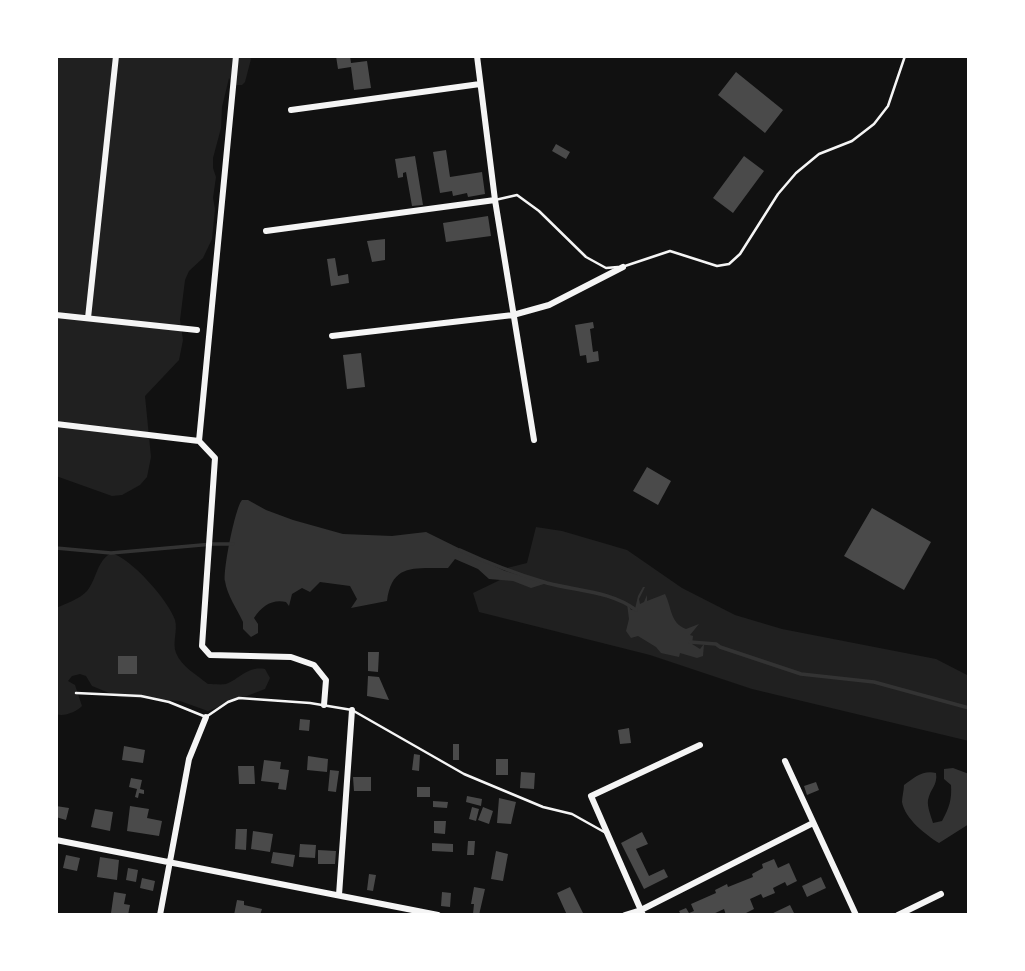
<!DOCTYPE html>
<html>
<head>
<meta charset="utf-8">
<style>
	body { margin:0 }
	#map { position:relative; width:1025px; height:971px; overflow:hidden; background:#111; font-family:"Times New Roman",serif }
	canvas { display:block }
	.frame { position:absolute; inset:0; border:58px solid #fff; pointer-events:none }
</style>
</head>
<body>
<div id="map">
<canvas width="1025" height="971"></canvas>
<div class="frame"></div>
</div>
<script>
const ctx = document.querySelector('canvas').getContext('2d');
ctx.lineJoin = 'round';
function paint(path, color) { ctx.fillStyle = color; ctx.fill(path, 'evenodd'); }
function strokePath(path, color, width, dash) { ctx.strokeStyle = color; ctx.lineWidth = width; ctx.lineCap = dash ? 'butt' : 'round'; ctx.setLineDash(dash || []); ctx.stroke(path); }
paint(new Path2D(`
	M56 56H249L251 59 245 82 242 85H233L229 78 222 107 221 128 213 158V168L216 177 213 198 215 209 212 239 203 258 189 271 185 280 180 320 183 340 179 360 145 396 151 457 147 477 140 485 122 495 112 496 56 476Z
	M536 527 562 531 627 550 682 588 735 615 782 629 936 659 969 676V741L752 689 650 655 479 612 473 593 500 580 507 568 527 563Z
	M111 553C131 558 168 600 175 620 178 630 172 643 176 653 181 666 198 676 208 684 213 684 221 685 226 684 240 679 247 666 265 669L270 678 265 689 208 711 180 701 119 697 92 686 86 676 80 674 72 676 68 681 75 685 82 706C76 712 64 717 56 714V608C65 604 80 599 87 591 97 579 96 562 111 553Z`), '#202020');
paint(new Path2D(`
	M242 500H248L266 510 293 520 343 534 392 536 426 532 505 571 547 583 531 588 513 581 489 579 478 569 455 559 448 568C416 569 392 562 387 601L351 608 357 599 350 586 320 582 310 592 302 588 292 594 289 606 286 602C272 599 262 606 254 618L258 624V633L251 637 243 629V622C237 609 227 595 225 581 223 570 235 508 242 500Z
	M643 587H645L639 599 640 604 644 602 647 595V601L665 594C672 608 670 623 686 629L699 624 690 635 693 636 692 644 700 649 704 644 703 656 697 658 680 653 679 657 661 653 656 647 638 636 631 638 626 631 629 619 627 603 631 610 635 609 638 596Z
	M953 768 969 774V824L939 843C926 835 905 819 902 802 902 797 904 790 904 785 915 777 923 770 936 773 938 785 930 789 928 800 927 807 931 816 933 823L942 821C949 808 952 800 951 785L944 779V769Z`), '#333');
strokePath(new Path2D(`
	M56 548 111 553 213 544H233
	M460 550C488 563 517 574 547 583 577 591 611 591 636 610
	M690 642 716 644 720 647 801 674 874 682 969 708`), '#333', 3.5);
paint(new Path2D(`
	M336 56H350L351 63 367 61 371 88 354 90 351 67 338 69Z
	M736 72 783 110 765 133 718 95Z
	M556 144 570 152 566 159 552 151Z
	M446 150 450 177 482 172 485 194 468 197 467 193 453 196 452 191 440 193 433 152Z
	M415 156 423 205 412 206 406 172 403 173V177L398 178 395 159Z
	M744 156 764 171 733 213 713 198Z
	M488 216 491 236 446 242 443 223Z
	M385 239V260L372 262 367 241Z
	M335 258 338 276 348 274 349 283 331 286 327 259Z
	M593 322 594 328 590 329 593 352 598 351 599 361 587 363 586 355 580 356 575 325Z
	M361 353 365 387 347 389 343 355Z
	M647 467 671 481 658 505 633 491Z
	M872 508 931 542 904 590 844 556Z
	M368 652H379L378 672 368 671Z
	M118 656H137V674H118Z
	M368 676 379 677 389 700 367 696Z
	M300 719 310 720 309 731 299 730Z
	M629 728 631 743 620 744 618 730Z
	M453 744H459V760H453Z
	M124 746 145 750 143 763 122 760Z
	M414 754 420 755 419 771 412 770Z
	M308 756 328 759 327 772 307 770Z
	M496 759H508V775H496Z
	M264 760 281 762 280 769 289 770 286 790 278 789 279 783 261 781Z
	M238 766H254L255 784H239Z
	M330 770 339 771 336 792 328 791Z
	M521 772 535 773 534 789 520 788Z
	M353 777H371V791H354Z
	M131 778 142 780 140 789 144 790V794L139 793 138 798 135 797 137 789 129 787Z
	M816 782 819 790 807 795 804 786Z
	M417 787H430V797H417Z
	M467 796 482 799 481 806 466 802Z
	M499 798 516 802 511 824 497 823Z
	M433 801 448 802 447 808 433 807Z
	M56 806 69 808 66 820 56 817Z
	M130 806 149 809 147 818 162 821 159 836 127 831Z
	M472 807 479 809 476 821 469 819Z
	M483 807 493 811 489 824 478 820Z
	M95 809 113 812 110 831 91 827Z
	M434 821H446L445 834 434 833Z
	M236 829H247L246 850 235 849Z
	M253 831 273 834 270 852 251 849Z
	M642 832 648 844 636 849 649 876 664 869 668 877 644 889 621 843Z
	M468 841H475L474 855H467Z
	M432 843 453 844V852L432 851Z
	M300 844 316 845 315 858 299 857Z
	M318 850 336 851 335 864H318Z
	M496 851 508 854 503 881 491 879Z
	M273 852 295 855 293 867 271 863Z
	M66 855 80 858 77 871 63 868Z
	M100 857 119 860 117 880 97 877Z
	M774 859 778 868 789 863 797 881 787 886 785 882 773 888 775 893 763 898 761 894 750 899 754 909 742 915 740 913 726 915 724 909 711 915H681L679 911 686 908 689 913 694 911 691 904 716 893 715 890 727 884 728 887 753 877 752 874 763 868 762 864Z
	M128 868 138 870 136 882 126 880Z
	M369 874 376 875 373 891 367 890Z
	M821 877 826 888 807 897 802 886Z
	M142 878 155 881 153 891 140 888Z
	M474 887 485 889 479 915 473 914 474 904H471Z
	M570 887 584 915H567L557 893Z
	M114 892 126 894 124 904 130 905 128 915 111 913Z
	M442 892 451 893 450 907 441 906Z
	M237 900 244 901V905L262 909 260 915H234Z
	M790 905 795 915H769Z`), '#4a4a4a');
strokePath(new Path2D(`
	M495 200 517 195 539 211 586 257 606 268 618 267
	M625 266 670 251 717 266 729 264 740 254 778 194 796 173 819 154 852 141 874 124 888 106 905 56
	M76 693 141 696 169 702 206 717 228 702 239 698 310 703 352 710 464 774 543 807 572 814 606 833`), '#f5f5f5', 2.5);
strokePath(new Path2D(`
	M236 56 199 441 215 458 202 646 210 655 291 657 314 665 326 680 324 705
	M477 56 495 200 534 440
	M291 110 480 84
	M266 231 495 200
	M56 315 197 330
	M88 318 116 56
	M332 336 513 315 549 305 623 267
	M56 424 199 441
	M785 761 856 915
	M56 840 438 915
	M339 895 352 710
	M160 915 189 759 206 717
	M625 915 641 910 813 823
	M643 915 591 796 700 745
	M898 915 941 894`), '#f5f5f5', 6);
</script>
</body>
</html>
